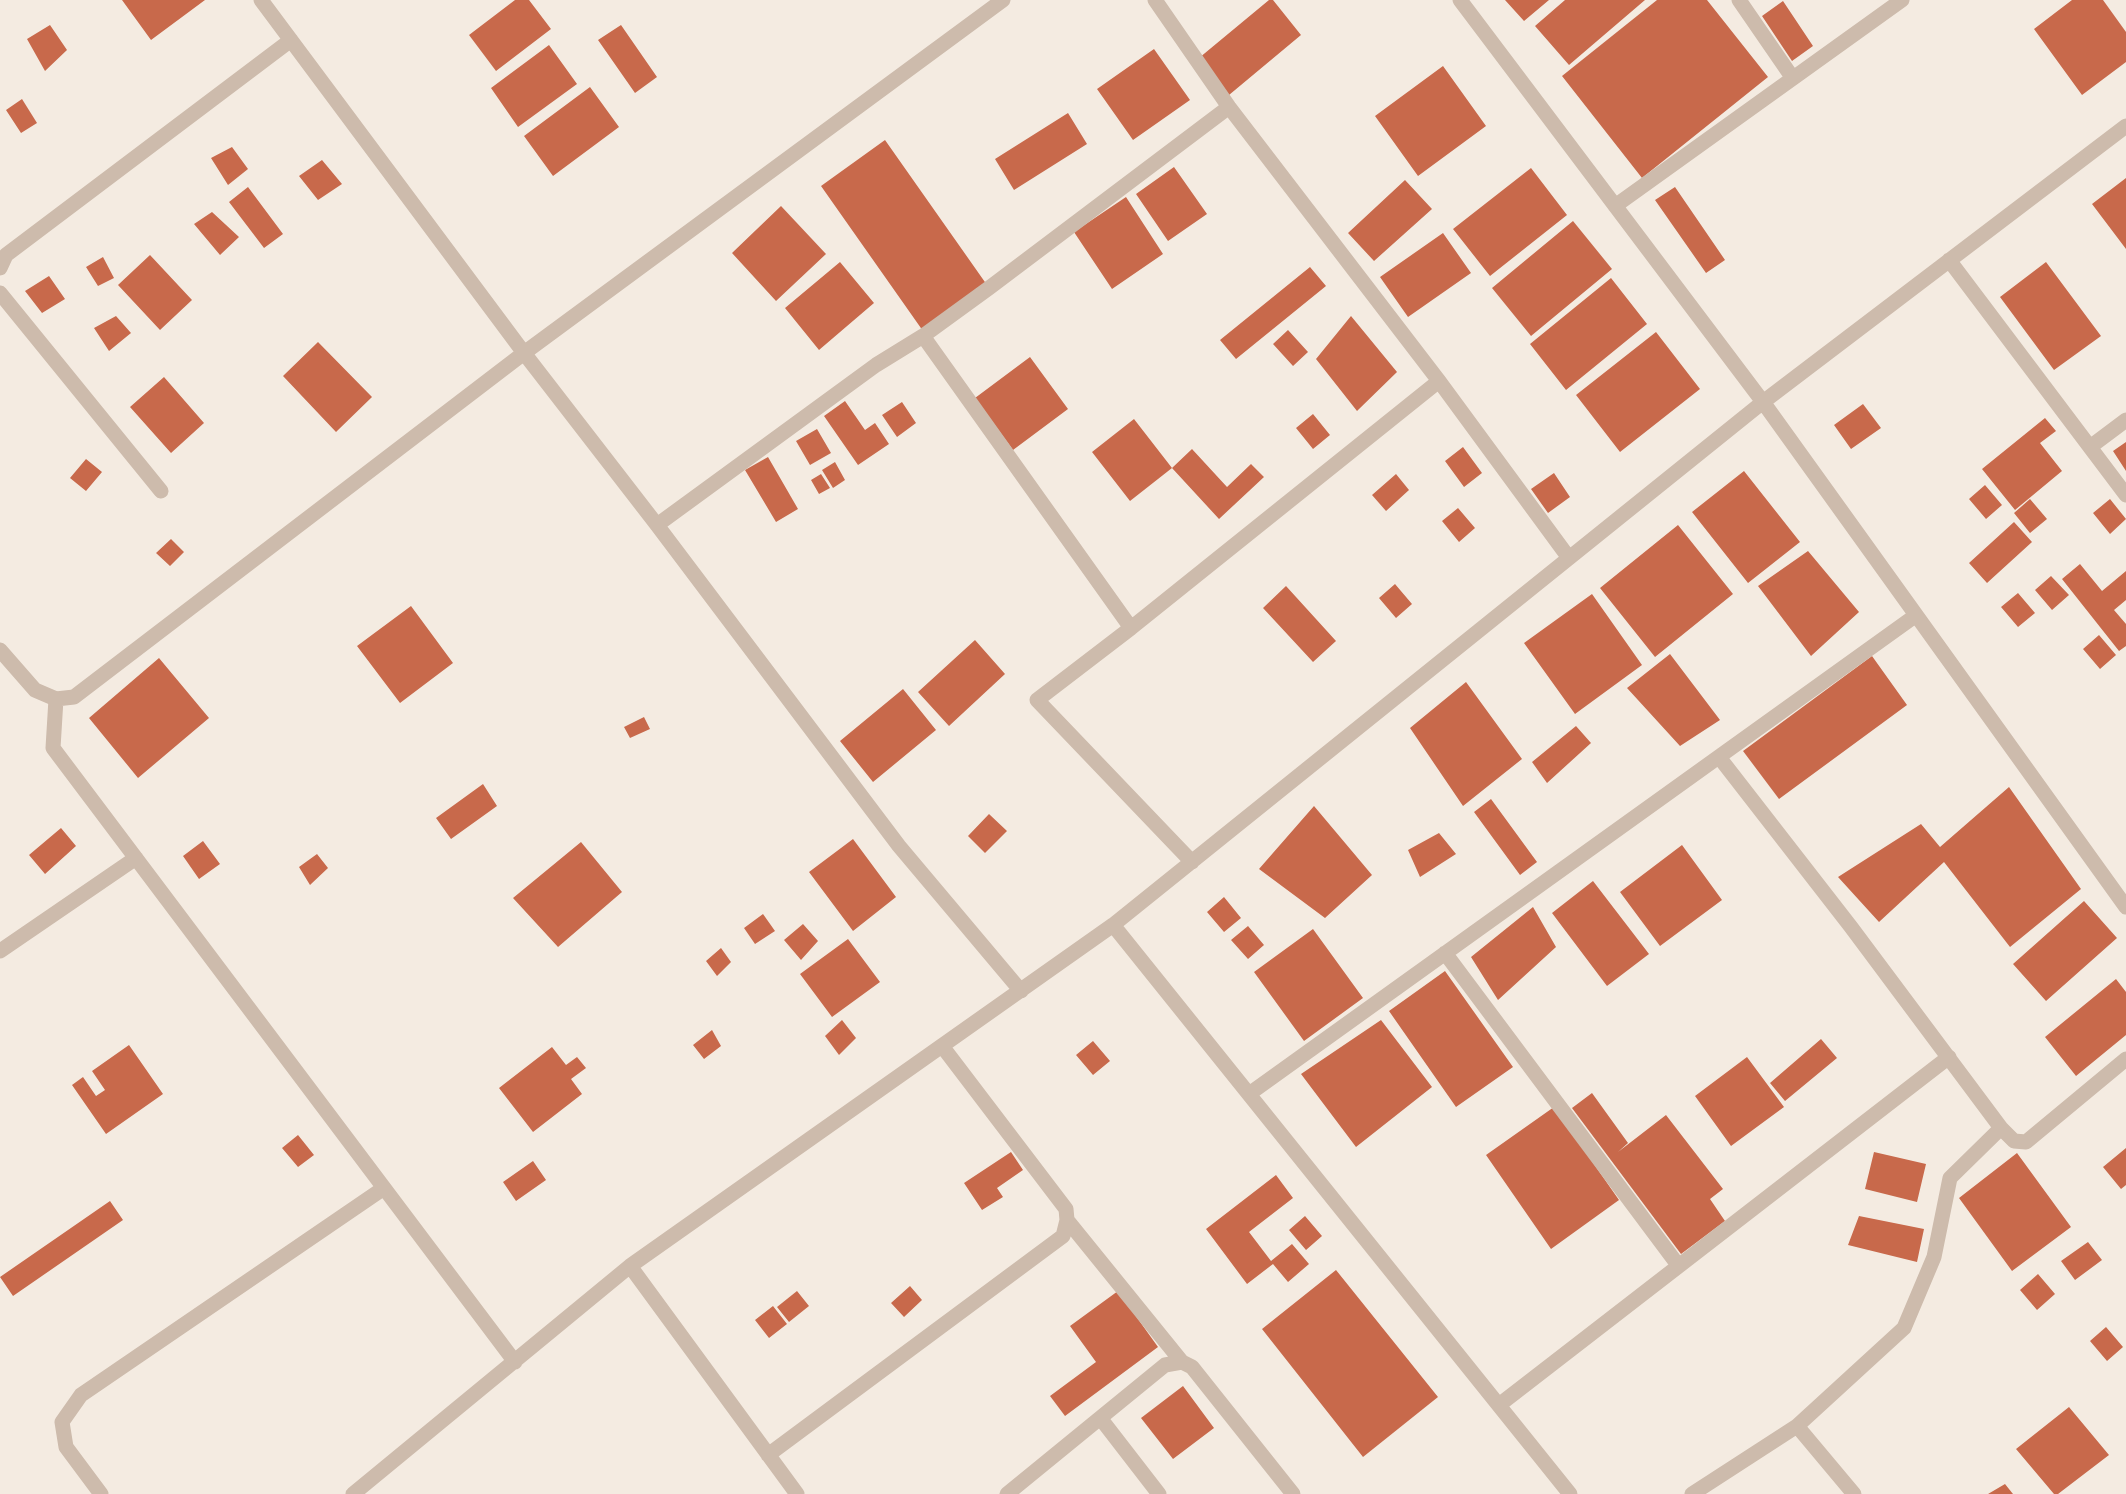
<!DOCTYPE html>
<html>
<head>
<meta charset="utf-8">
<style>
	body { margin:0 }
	canvas { display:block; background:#f4ebe1 }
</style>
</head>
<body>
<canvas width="2126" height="1494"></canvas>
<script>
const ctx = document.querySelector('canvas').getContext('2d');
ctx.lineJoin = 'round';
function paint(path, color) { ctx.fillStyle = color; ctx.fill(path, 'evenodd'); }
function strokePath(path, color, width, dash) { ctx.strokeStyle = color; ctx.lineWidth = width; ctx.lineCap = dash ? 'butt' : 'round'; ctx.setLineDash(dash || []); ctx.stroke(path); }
paint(new Path2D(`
	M122 0H205L151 40Z
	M515 0H529L551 29 496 71 469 35Z
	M1269 0H1273L1301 35 1229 95 1199 58Z
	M1505 0H1549L1524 21Z
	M1565 0H1645L1569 65 1535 26Z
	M1657 0H1707L1768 77 1642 178 1562 76Z
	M2072 0H2103L2126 32V62L2082 95 2034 29Z
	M1783 1 1813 46 1792 61 1762 16Z
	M50 25 67 50 45 71 27 39Z
	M621 25 657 77 635 93 598 40Z
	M549 45 577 84 518 127 491 88Z
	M1154 49 1190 100 1133 140 1097 89Z
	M1443 66 1486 126 1418 176 1375 116Z
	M590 87 619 127 553 176 524 136Z
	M22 99 37 123 21 133 6 110Z
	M1068 113 1087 144 1014 190 995 159Z
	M885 140 987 285 923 331 821 186Z
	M232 147 248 169 228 185 211 158Z
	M322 160 342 184 318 200 299 176Z
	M1174 167 1207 214 1168 241 1136 194Z
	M1531 168 1567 215 1490 276 1453 229Z
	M2126 178V249L2092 204Z
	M1405 180 1432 209 1374 261 1348 233Z
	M248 187 283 234 264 248 229 202Z
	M1675 187 1725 260 1706 273 1655 200Z
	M1126 197 1163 254 1112 289 1074 232Z
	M781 206 826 254 776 301 732 253Z
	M212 212 239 237 220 255 194 224Z
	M1573 221 1612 269 1531 336 1492 288Z
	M1443 233 1471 273 1408 317 1380 277Z
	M150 255 192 300 160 330 118 285Z
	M103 257 114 278 98 286 86 267Z
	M840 262 874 303 819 350 785 308Z
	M2046 262 2101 336 2054 370 2000 297Z
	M1310 267 1326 286 1236 359 1220 340Z
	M49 276 65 299 42 313 25 291Z
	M1611 278 1647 324 1566 390 1530 344Z
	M116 316 131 333 109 351 94 328Z
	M1351 316 1397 372 1357 411 1316 359Z
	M1288 330 1308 352 1293 366 1273 344Z
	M1656 332 1700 389 1620 452 1576 395Z
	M318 342 372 397 336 432 283 376Z
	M1030 357 1068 409 1013 450 975 398Z
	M164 377 204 423 171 453 130 407Z
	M845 401 865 430 875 423 889 444 858 465 824 416Z
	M902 402 916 423 897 437 882 415Z
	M1863 404 1881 428 1851 449 1834 425Z
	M1313 414 1330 435 1313 449 1296 428Z
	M2045 418 2056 431 2040 443 2062 471 2015 510 1982 469Z
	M1134 419 1172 468 1130 501 1092 452Z
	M817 429 831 453 810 465 796 441Z
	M2126 442V471L2113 451Z
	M1463 447 1482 473 1464 487 1445 461Z
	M1192 449 1227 487 1251 464 1264 477 1219 519 1172 468Z
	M768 457 798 509 776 522 745 470Z
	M86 459 102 472 86 491 70 478Z
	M835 462 845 480 833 488 822 470Z
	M1744 471 1800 542 1748 583 1692 512Z
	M1554 473 1570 497 1548 513 1531 489Z
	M821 474 830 488 819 494 811 480Z
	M1396 474 1409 490 1386 511 1372 495Z
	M1985 485 2002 505 1986 519 1969 499Z
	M2030 499 2047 519 2030 533 2014 513Z
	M2110 499 2126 519 2110 534 2093 513Z
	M1458 508 1475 528 1459 542 1442 521Z
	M2014 522 2032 542 1987 583 1969 563Z
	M1678 525 1733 594 1655 657 1600 588Z
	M171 539 184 552 170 566 156 553Z
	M1808 551 1859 612 1811 656 1758 586Z
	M2080 564 2102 591 2126 571V600L2114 610 2126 624V646L2119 651 2062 579Z
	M2051 576 2069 595 2052 610 2035 590Z
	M1395 584 1412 604 1396 618 1379 598Z
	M1286 586 1336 641 1313 662 1263 608Z
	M2018 593 2035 613 2018 627 2001 607Z
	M1592 594 1642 665 1575 714 1524 643Z
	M411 606 453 663 400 703 357 646Z
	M2099 635 2116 655 2100 669 2083 649Z
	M975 640 1005 674 949 726 918 692Z
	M1670 654 1720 720 1680 746 1627 688Z
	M1872 656 1907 705 1779 799 1743 751Z
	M159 658 209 718 138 778 89 718Z
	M1466 682 1522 759 1463 806 1410 728Z
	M903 689 936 730 873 782 840 741Z
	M644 717 650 729 630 738 624 727Z
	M1576 726 1591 743 1547 783 1532 762Z
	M483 784 497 806 451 839 436 818Z
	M2009 787 2081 889 2010 947 1944 862 1879 922 1838 877 1921 824 1940 847Z
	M1491 799 1537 862 1520 875 1474 812Z
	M1314 806 1372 875 1325 918 1259 869Z
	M989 814 1007 831 985 853 968 836Z
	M61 828 76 846 45 874 29 855Z
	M1439 833 1456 854 1420 877 1408 850Z
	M853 839 896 897 853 931 809 872Z
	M203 841 220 864 199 879 183 856Z
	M581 842 622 892 558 947 513 898Z
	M1682 845 1722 900 1660 946 1620 892Z
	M317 854 328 868 310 885 299 867Z
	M1593 881 1649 954 1607 986 1552 913Z
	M1224 897 1241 918 1224 932 1207 912Z
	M2084 901 2117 938 2046 1001 2013 964Z
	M1533 907 1556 947 1498 1000 1471 957Z
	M763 914 775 931 755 944 744 928Z
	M803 924 818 941 801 960 784 940Z
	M1248 926 1264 945 1248 959 1231 940Z
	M1313 929 1363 998 1304 1041 1254 972Z
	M848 939 880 982 832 1017 800 974Z
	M721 948 731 962 717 976 706 961Z
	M1445 971 1513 1067 1456 1107 1389 1011Z
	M2116 979 2126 992V1035L2076 1076 2045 1037Z
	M842 1020 856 1038 839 1055 825 1036Z
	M1381 1020 1432 1087 1356 1147 1301 1074Z
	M712 1030 721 1046 704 1059 693 1045Z
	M1821 1039 1837 1058 1785 1101 1770 1083Z
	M1093 1041 1110 1061 1093 1075 1076 1055Z
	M129 1045 163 1094 106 1134 72 1085 83 1077 96 1096 105 1090 92 1071Z
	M552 1047 566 1065 577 1057 586 1068 571 1079 582 1094 533 1132 499 1088Z
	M1747 1057 1784 1107 1731 1146 1695 1096Z
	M1592 1093 1628 1143 1618 1152 1666 1115 1723 1189 1710 1199 1725 1221 1681 1254 1572 1108Z
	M1554 1107 1619 1200 1551 1249 1486 1155Z
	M298 1135 314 1155 298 1167 282 1148Z
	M2126 1148V1185L2121 1189 2103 1167Z
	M1011 1152 1023 1170 997 1188 1003 1197 982 1210 964 1183Z
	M1874 1152 1926 1164 1917 1202 1865 1189Z
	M2017 1153 2071 1227 2012 1271 1959 1198Z
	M533 1161 546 1180 516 1201 503 1182Z
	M1276 1175 1293 1198 1249 1232 1271 1261 1292 1244 1309 1264 1288 1282 1273 1264 1247 1284 1206 1229Z
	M110 1201 123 1220 13 1296 0 1277Z
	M1305 1216 1322 1236 1306 1250 1289 1230Z
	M1859 1216 1924 1229 1917 1262 1848 1245Z
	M2088 1242 2102 1260 2075 1280 2061 1261Z
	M1336 1270 1438 1397 1363 1457 1262 1329Z
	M2038 1274 2055 1294 2037 1310 2020 1290Z
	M910 1286 922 1300 904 1317 891 1303Z
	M797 1291 809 1306 789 1322 777 1307Z
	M1118 1291 1158 1347 1065 1416 1050 1396 1096 1362 1070 1326Z
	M773 1306 787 1324 769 1338 755 1320Z
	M2106 1327 2123 1347 2107 1361 2090 1341Z
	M1183 1386 1214 1428 1173 1459 1141 1418Z
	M2069 1407 2109 1455 2058 1494H2054L2016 1449Z
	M2005 1484 2013 1494H1988Z`), '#c8694b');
strokePath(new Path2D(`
	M261 0 524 353 657 525 899 846 1021 991
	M1155 0 1229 107 1439 381 1569 558
	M1460 0 1763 402 2126 907
	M1739 0 1792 77
	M1615 206 1902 0
	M1949 260 2126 495
	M0 268 6 255 291 40
	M0 293 161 491
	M923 336 1131 628
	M2090 447 2126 420
	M657 525 876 365 923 336 989 288 1229 107
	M0 650 35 690 56 699 74 697 524 353 1003 0
	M56 699 53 748 515 1362
	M1719 757 1851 927 2001 1128 2014 1141 2026 1142 2126 1059
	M1192 862 1037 700 1131 628 1439 381
	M1113 925 1763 402 2126 126
	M0 951 136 858
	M1445 953 1678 1265
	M1249 1094 1915 616
	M1067 1220 1182 1362
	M630 1266 797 1494
	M1499 1405 1949 1057
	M1101 1419 1159 1494
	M1797 1426 1854 1494
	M768 1455 1063 1236 1067 1220 1066 1209 942 1046
	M101 1494 66 1447 62 1422 81 1395 384 1188
	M353 1494 630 1266 1113 925 1570 1494
	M1007 1494 1165 1365 1182 1362 1192 1367 1293 1494
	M1692 1494 1797 1426 1904 1328 1934 1257 1950 1178 2001 1128`), '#cdbbac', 15);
</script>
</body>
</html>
